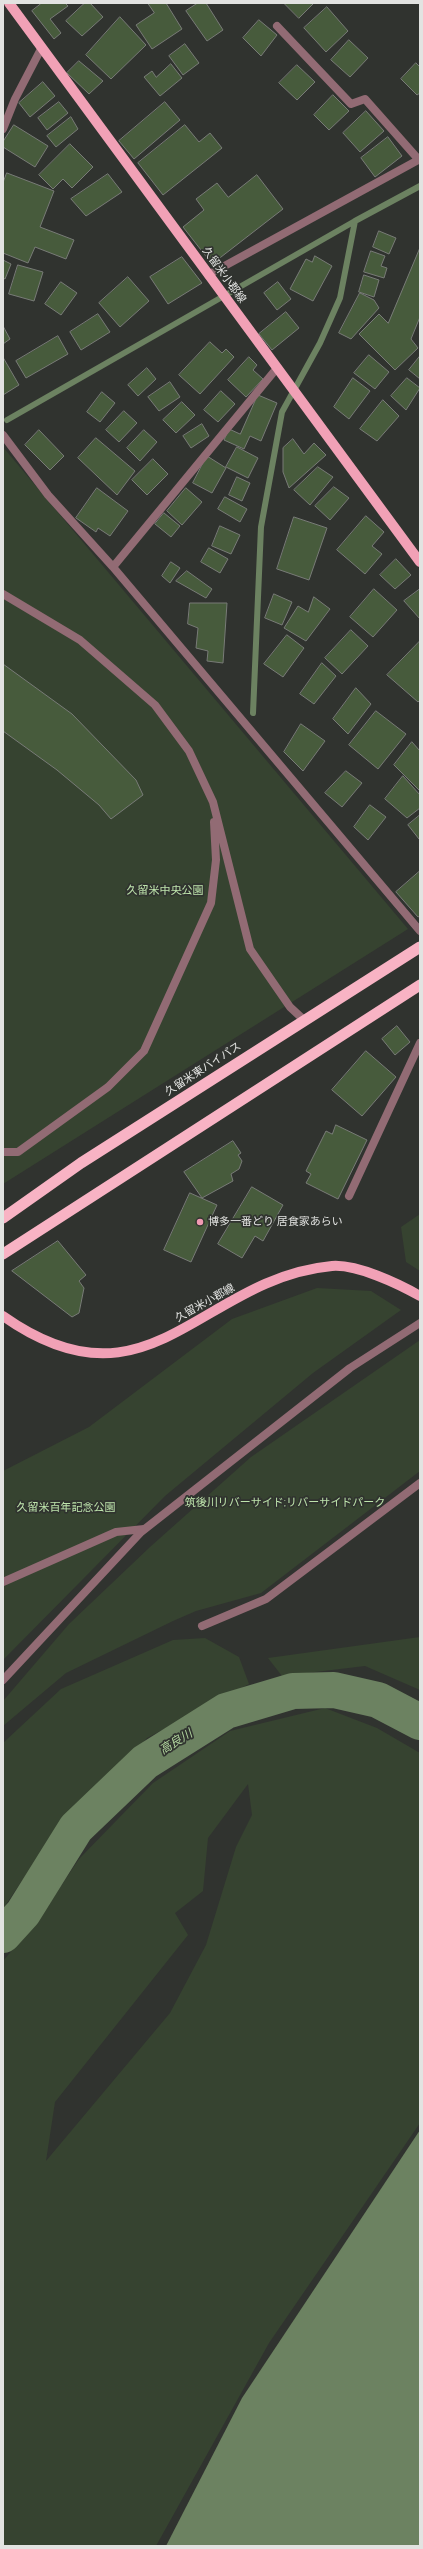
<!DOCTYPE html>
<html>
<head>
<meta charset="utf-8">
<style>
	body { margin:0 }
	#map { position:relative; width:423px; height:2549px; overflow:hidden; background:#30332f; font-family:Raleway,sans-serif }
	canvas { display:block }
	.frame { position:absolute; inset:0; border:4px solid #e2e3e1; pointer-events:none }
</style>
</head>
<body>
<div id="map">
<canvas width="423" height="2549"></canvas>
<div class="frame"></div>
</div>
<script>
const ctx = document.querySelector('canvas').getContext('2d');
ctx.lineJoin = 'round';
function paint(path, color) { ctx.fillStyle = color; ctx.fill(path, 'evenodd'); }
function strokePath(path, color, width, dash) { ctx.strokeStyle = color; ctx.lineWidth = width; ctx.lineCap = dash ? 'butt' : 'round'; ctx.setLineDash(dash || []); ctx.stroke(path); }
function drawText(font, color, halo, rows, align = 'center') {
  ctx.font = font + ' Raleway,"Noto Sans JP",sans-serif'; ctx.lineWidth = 3.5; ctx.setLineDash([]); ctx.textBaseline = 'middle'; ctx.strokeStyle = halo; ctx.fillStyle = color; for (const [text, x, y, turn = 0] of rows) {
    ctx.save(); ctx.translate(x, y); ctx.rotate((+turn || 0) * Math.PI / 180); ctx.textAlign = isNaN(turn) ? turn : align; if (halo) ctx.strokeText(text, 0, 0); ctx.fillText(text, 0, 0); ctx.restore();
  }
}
paint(new Path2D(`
	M3 447 408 929 3 1184Z
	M420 1214V1271L406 1262 401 1227Z
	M317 1288 371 1291 401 1310 313 1373 165 1496 3 1660V1471L89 1427 232 1319Z
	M420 1340V1471L261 1593 196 1611 173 1621 66 1673 3 1726V1701L69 1624 150 1547 251 1457Z
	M420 1637V1690L365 1666 282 1676 268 1658Z
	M205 1638 239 1657 249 1684 147 1738 44 1848 3 1909V1743L61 1689 173 1640Z
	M325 1708 377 1728 420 1753V2123L269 2343 156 2546H3V1961L41 1916 79 1859 153 1783 230 1731ZM248 1784 252 1815 236 1847 206 1945 170 2013 46 2161 55 2102 188 1935 175 1913 203 1891 208 1838Z`), '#364330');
paint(new Path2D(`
	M420 2130V2546H166L242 2398Z`), '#6c8261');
strokePath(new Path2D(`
	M7 420 355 221 420 186
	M253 713 261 527 282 412 320 343 340 298 355 221`), '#6c8261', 6);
strokePath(new Path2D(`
	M3 1935 23 1913 76 1828 145 1762 226 1711 293 1691 334 1690 378 1700 420 1722`), '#6c8261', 36);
const building = new Path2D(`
	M42 3H65L68 6 50 19 61 33 54 39 32 11Z
	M85 3H90L103 17 82 36 66 21Z
	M148 3H166L182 29 152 49 136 25 154 13Z
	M198 3H206L223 30 207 41 186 11Z
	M284 3H314L299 18Z
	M327 7 348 31 326 52 304 28Z
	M120 17 146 45 111 79 86 55Z
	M259 20 277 35 261 56 243 38Z
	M349 40 368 58 350 77 331 60Z
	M185 44 199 63 183 75 169 56Z
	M79 61 103 81 89 94 67 73Z
	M416 63 420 67V93L417 95 401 79Z
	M171 64 182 78 160 96 144 77 152 71 156 77Z
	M297 65 315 82 297 100 279 83Z
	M43 82 55 96 30 117 19 103Z
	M333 95 349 111 329 130 314 115Z
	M59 102 68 113 47 130 38 118Z
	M165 102 180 120 134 159 119 141Z
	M366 111 384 131 360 152 343 133Z
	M71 117 78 129 56 147 47 136Z
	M14 125 48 146 35 167 3 147V142Z
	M185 125 199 142 210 133 222 148 163 195 138 163Z
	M388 137 402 156 375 177 361 158Z
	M70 144 93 167 72 188 63 179 53 189 39 175Z
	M7 173 54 191 40 227 74 240 66 259 35 247 28 263 3 253V183Z
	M108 174 122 192 86 216 71 199Z
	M257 175 283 209 212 264 183 227 204 210 196 199 217 183 228 197Z
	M379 231 396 238 389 254 373 247Z
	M420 248V317L411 339 418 348 395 370 359 334 379 314 388 323Z
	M371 251 385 256 381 266 387 268 384 278 364 272Z
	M315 256 332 266 313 301 290 289 306 259 312 262Z
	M182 257 202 283 168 304 150 277Z
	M3 260 11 264 5 279 3 278Z
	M18 265 43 272 34 301 9 294Z
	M364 275 379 280 374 297 359 292Z
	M128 277 149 301 120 327 99 303Z
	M61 282 77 293 61 315 45 304Z
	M278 282 291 299 277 310 264 293Z
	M360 293 374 300 379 308 351 339 339 333Z
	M286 312 299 328 272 350 259 334Z
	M98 314 110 332 81 350 70 332Z
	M3 326 10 339 3 344Z
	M58 336 68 354 26 378 16 361Z
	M210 342 222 353 226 349 234 357 200 394 179 375Z
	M369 355 389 372 375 389 354 373Z
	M420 356V379L409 370Z
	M249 357 257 365 253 370 263 379 246 397 228 380Z
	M4 359 19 385 3 395V360Z
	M147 368 156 379 138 396 128 385Z
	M353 378 370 391 349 419 334 407Z
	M407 378 420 388 406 410 391 396Z
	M170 382 180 397 159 411 148 397Z
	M221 391 235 404 218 422 204 410Z
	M102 392 115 403 100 422 87 412Z
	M258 395 277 403 261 441 250 436 244 449 224 440 229 429 240 434Z
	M383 400 399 416 377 441 360 429Z
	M182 402 195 415 176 433 163 420Z
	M124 411 137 423 119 442 106 430Z
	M202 424 209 436 191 448 183 436Z
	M39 430 64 456 50 470 25 445Z
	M144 430 157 442 140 461 127 448Z
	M96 438 135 471 117 495 78 458Z
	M293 439 304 454 314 443 326 455 289 488 283 472V448Z
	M237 447 258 458 248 478 226 467Z
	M207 456 226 468 212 493 193 483Z
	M153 459 168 474 147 495 132 480Z
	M318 467 333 477 310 505 294 490Z
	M237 477 250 483 242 501 229 495Z
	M334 487 349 498 330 520 315 506Z
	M97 488 128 511 110 536 98 528 96 532 76 518Z
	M186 488 202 502 182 525 167 511Z
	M225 497 247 509 240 522 218 509Z
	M164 513 180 526 171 537 155 524Z
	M366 516 384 532 372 546 382 554 365 574 337 550Z
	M294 517 327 528 309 580 277 569Z
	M220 526 240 535 231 554 212 546Z
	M209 548 228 559 220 573 201 562Z
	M396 559 411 575 395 589 380 575Z
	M171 562 180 568 170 583 162 576Z
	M187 571 212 589 206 598 176 581Z
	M374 589 397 610 373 637 350 617Z
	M420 589V619L404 601Z
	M274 594 292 602 282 625 265 618Z
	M314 597 330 609 306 641 284 628 298 606 308 612Z
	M190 603H227L223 663 207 661 208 651 196 648 198 628 188 624Z
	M351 630 368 646 342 674 325 658Z
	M287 635 304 648 283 677 264 664Z
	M420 641V700L418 702 387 675Z
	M322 663 336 676 314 704 300 694Z
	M3 664 72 714 136 780 143 795 111 819 99 805 57 770 3 731Z
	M356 688 371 704 348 734 333 719Z
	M376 711 406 734 378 769 349 745Z
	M301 724 325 741 303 771 284 752Z
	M412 742 420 751V791L394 765Z
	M346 771 362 783 342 807 325 793Z
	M403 776 420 795V808L407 818 385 799Z
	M370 805 386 817 368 840 354 827Z
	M420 815V838L419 839 408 825Z
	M420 871V916L418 917 396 892Z
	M397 1026 410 1042 395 1055 382 1039Z
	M366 1051 396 1077 362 1116 332 1090Z
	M336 1125 367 1140 338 1199 306 1183 311 1174 306 1171 326 1131 332 1134Z
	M233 1141 241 1153 238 1155 242 1161 239 1169 231 1174 233 1181 202 1198 184 1172Z
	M252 1187 283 1205 263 1241 255 1236 242 1258 218 1244Z
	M190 1193 217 1205 191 1262 164 1250Z
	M58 1241 86 1275 79 1281 84 1288 79 1313 72 1317 12 1271Z`);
paint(building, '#475b3c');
strokePath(building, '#787b77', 1);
strokePath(new Path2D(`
	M3 594 80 640 155 705 189 751 213 802 250 949 290 1007 304 1020
	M3 1152H18L108 1087 144 1051 211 903 216 860 214 822
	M3 1582 116 1532 144 1529`), '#926b74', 8);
strokePath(new Path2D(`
	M277 26 351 104 365 99 419 160
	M3 129 15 99 42 47
	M208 275 420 159
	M3 435 48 495 113 567 420 931
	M113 567 277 368
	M349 1196 420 1043
	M202 1626 266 1599 420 1483
	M3 1680 141 1532 350 1368 420 1323`), '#926b74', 8);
strokePath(new Path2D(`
	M9 3 420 562
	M3 1316C149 1419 200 1278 332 1266 357 1264 399 1284 420 1296`), '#f1a1b6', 10);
strokePath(new Path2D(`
	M3 1218 81 1163 420 947
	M3 1254 420 985`), '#f8b3c4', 11);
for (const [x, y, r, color] of [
	[200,1222,4,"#f19ab2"]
]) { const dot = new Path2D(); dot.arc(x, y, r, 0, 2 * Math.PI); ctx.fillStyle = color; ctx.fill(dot); strokePath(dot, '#30332f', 1.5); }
drawText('11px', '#e2e3e1', '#30332f', [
	["久留米小郡線",224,275,54],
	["久留米東バイパス",203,1069,-33],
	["久留米小郡線",205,1303,-29]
]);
drawText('11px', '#bee4ac', '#30332f', [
	["久留米中央公園",165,891],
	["筑後川リバーサイド;リバーサイドパーク",285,1503],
	["久留米百年記念公園",66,1508]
]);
drawText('11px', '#e2e3e1', '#30332f', [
	["博多一番どり 居食家あらい",208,1222]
], 'left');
drawText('italic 12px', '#b1d59e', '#30332f', [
	["高良川",176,1742,-32]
]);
</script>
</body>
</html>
